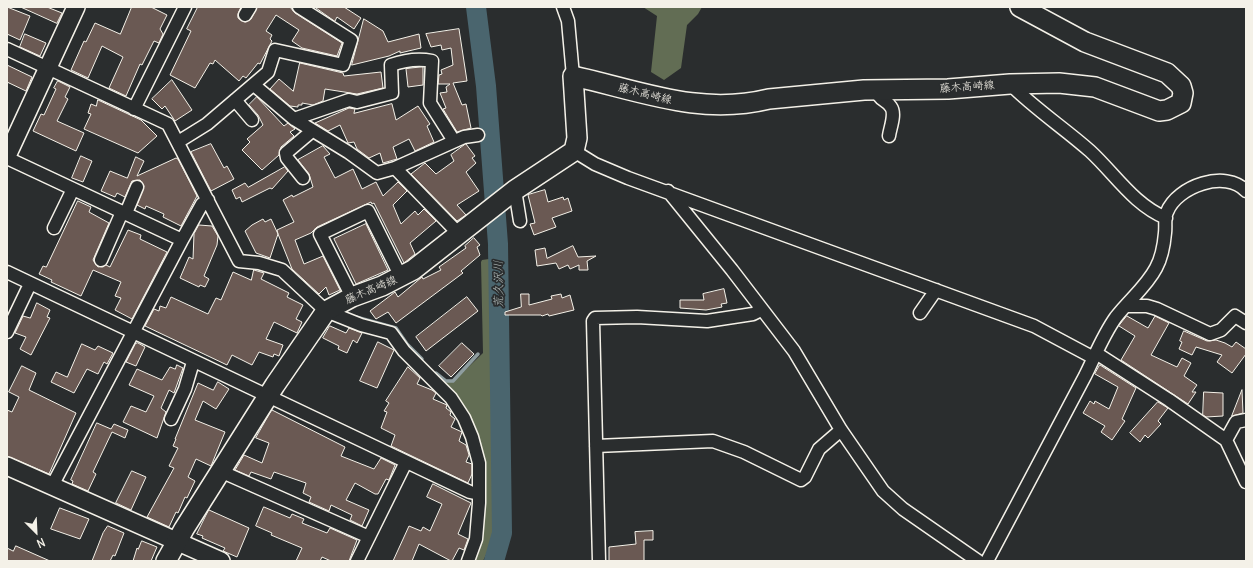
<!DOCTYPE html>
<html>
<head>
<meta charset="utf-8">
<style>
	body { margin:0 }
	#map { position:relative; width:1253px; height:568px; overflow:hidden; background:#2a2d2e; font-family:Delius,sans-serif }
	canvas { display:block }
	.frame { position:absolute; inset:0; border:8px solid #f4f1e8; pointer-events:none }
	.north { position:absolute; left:16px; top:512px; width:40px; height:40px; -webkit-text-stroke:3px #2a2d2e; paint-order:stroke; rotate:156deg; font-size:11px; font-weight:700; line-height:16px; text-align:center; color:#f4f1e8 }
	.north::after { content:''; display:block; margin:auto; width:14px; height:18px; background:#f4f1e8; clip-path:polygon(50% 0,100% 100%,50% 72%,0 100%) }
</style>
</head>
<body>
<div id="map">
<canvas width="1253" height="568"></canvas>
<div class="frame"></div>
<div class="north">N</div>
</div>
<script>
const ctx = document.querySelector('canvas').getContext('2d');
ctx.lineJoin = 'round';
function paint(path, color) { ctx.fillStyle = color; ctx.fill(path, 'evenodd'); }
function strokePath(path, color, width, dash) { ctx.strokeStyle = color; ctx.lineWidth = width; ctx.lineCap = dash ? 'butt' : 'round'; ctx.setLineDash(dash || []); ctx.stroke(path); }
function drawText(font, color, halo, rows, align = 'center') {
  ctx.font = font + ' Delius,"Klee One",sans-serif'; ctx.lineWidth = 3.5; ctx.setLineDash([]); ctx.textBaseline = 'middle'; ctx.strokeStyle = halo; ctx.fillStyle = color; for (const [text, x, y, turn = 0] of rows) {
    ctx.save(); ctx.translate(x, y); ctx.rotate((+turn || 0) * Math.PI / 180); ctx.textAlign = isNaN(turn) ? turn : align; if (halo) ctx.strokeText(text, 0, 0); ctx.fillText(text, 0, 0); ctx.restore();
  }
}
paint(new Path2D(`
	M643 7H702L698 14 687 25 681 68 664 80 651 72 657 16Z
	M488 246H491C492 311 492 376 492 441 492 478 502 528 483 561H473L481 541 482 455 443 382H453L483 353 481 262 482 260 489 259Z`), '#626d54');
strokePath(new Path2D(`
	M356 317 396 328 407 344 422 359
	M436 373 446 381H453L478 354`), '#8e9d9f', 3.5);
strokePath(new Path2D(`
	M476 7 486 86 498 244 502 533 494 561`), '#4a656e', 20);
const building = new Path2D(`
	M7 7 30 16 20 40 7 34Z
	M21 7H47L62 13 57 23Z
	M132 7H151L167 15 160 29 163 34 159 43 154 41 142 65 140 64 126 96 109 88 123 57 102 46 88 78 71 70 84 41 86 42 95 23 120 34Z
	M198 7H241L238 14V18L245 22 251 19 257 7H290L295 13 342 43 337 56 302 48 292 41 299 30 276 15 266 31 272 35 270 39 272 41 260 64 258 63 246 78 243 76 239 81 215 60 213 64 210 63 195 88 170 75 191 31 187 29Z
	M315 7H344L361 18 354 29 337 17 335 21Z
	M364 19 383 31 388 42 419 34 421 48 400 53V51L389 56 352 65Z
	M459 29 467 81 453 83 462 105 466 104 471 128 457 132 443 109 446 108 440 93 447 92 446 87 450 84H438L439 75 442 74 441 70 453 65 451 48 442 50 441 45 431 47 426 34Z
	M25 34 46 43 40 56 20 47Z
	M300 63 343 73 344 76 381 72 383 88 357 94 325 89 323 101 313 105 302 103V105H298V107L290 106 270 89 279 79 293 91Z
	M7 65 32 77 26 91 7 82Z
	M423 67V85L408 87 406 69Z
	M172 80 192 110 175 121 165 106 162 109 152 99Z
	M58 81 70 87 65 97 68 99 57 121 84 133 76 151 33 131 41 114 44 115 56 89 54 88Z
	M257 97 284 126 288 123 295 129 290 132 294 136 281 147 279 155 262 170 242 150 250 142 247 139 263 125 258 115 249 105Z
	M98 100 141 120 157 136 138 153 84 129 91 114 88 113 91 104 96 106Z
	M392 104 396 120 418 106 430 124 427 126 434 142 415 151 409 139 393 147 397 159 383 163 380 153 369 158 357 149 354 142 348 143 340 125 328 131 315 123 349 108 355 109 354 113Z
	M211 144 224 168 227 166 234 179 211 191 191 152Z
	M466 144 475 156 472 158 476 163 466 172 479 191 457 205 466 215 457 221 411 174 425 163 436 174 454 161 451 155Z
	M323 146 330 154 324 157 335 178 353 169 362 189 376 182 383 196 398 182 407 191 393 205 401 224 415 211 418 215 424 209 436 221 410 243 415 254 404 263 374 203 372 204 371 202 317 227 311 233 295 240 304 264 323 256 340 290 329 295 326 287 319 294 292 269 278 234 270 258 256 253 245 231 252 225 263 219 265 222 271 219 278 234 277 230 294 222 283 200 292 195 293 197 313 187 309 174 298 160Z
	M81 156 92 161 83 182 72 178Z
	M136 157 144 161 137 176 176 158 178 159 197 196 181 226 163 217 164 214 146 206 145 209 137 205 144 186 140 180 132 181 125 197 117 193 115 197 101 191 110 171 127 178Z
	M285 167 288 171 272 189 270 188 242 202 240 197 236 199 232 190 245 183 248 187Z
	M545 190 548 202 563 197 564 200 568 198 572 211 552 218 556 227 534 235 530 224 535 223 528 195Z
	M78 201 91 207 89 212 109 223 93 260 98 267 106 265 110 267 128 230 141 235 140 239 167 252 132 319 115 310 121 298 115 296 121 282 93 270 81 296 51 282 52 280 39 274 43 266 46 267Z
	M366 224 388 270 356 284 334 239Z
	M199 225 212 226 218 236 217 245 204 276 209 279 205 287 200 285 199 287 180 278 189 257 193 259 194 234Z
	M474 238 480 245 477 247 480 255 461 271 463 273 396 323 388 312 376 319 370 311 395 292 398 297 422 277 423 279 441 270 439 267 466 248 465 246Z
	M573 246 578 257 596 256 587 261 588 270H579V265L570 269 568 265 559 269 556 263 537 266 535 250 545 248 547 258Z
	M254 270 264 273 261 279 289 293 287 297 303 305 296 319 302 322 297 333 274 322 266 339 283 345 279 356 274 354 273 357 259 352 252 365 232 355 227 365 145 326 154 309 159 311 160 306 166 308 171 297 208 314 216 298 221 300 233 272 251 280Z
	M724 289 727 303 721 304 722 307 706 310 680 308V300H704L703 294Z
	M521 294H529V305L552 299 551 296 561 294 562 298 570 295 574 310 549 316 548 314 542 316 541 315H505V312L521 307Z
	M467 297 478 311 426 351 416 337Z
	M37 303 50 310 47 317 50 318 31 355 20 349 26 337 15 333 23 316 30 318Z
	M1127 316 1148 328 1155 316 1169 323 1151 355 1177 367 1182 358 1191 363 1184 376 1197 385 1192 392H1196L1188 404 1121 360 1135 336 1119 326Z
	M330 326 346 333 349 328 362 333 357 343 353 340 347 353 338 349 339 346 323 338Z
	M1184 331 1207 341 1216 340 1225 343 1232 347 1236 342 1246 349V354L1232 373 1217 362 1222 355 1196 347 1192 355 1179 349 1182 342 1180 341Z
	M378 342 394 350 377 388 360 381Z
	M138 343 145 347 136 366 126 362 135 344Z
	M462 343 474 354 451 377 439 366Z
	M82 344 95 350 98 346 113 353 107 364 104 362 98 374 87 369 74 393 51 382 56 372 67 377Z
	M177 365 183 368 174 393 169 390 161 408 166 412 157 438 123 422 131 406 146 412 154 396 129 385 137 369 162 380 170 367 175 369Z
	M1100 365 1136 388 1122 419 1125 421 1112 440 1101 432 1105 426 1083 413 1090 401 1094 404 1095 401 1109 409 1118 387 1095 374Z
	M22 366 36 373 29 390 76 413 49 474 7 456V410L12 412 19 397 9 392Z
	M408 367 420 378 417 384 432 390 436 393 433 399 447 405 446 408 451 412 450 415 455 419 451 427 462 432 459 441 466 445 469 455 466 462 472 464V474L468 483 391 446 395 435 381 428 387 412 384 411 389 403 386 401Z
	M218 382 229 389 216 409 203 401 195 420 225 432 211 466 196 459 188 477 195 481 187 498 185 497 178 513 176 512 169 527 147 517 174 468 169 466 178 448 173 446 176 439H175L198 383 213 390Z
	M1242 390 1243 413 1232 416Z
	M1204 392 1223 393V416L1206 417 1203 415Z
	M1158 402 1168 408 1158 421 1161 424 1148 438 1145 435 1140 442 1130 433Z
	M272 410 345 447 341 456 374 469 381 458 395 465 389 480 386 479 378 494H375L355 483 346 500 369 510 362 526 350 520 352 515 331 505 329 511 309 502 311 497 303 493 306 483 274 472 271 479 251 472 249 476 235 470 244 455 262 463 269 443 256 438Z
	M97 423 111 429 114 424 128 430 125 438 112 432 93 472 96 474 88 491 72 484 73 481 71 480Z
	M132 471 146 477 131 510 116 503Z
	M433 484 471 503 458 534 468 539 464 550 459 548 452 561H451L419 544 412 561H393L409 526 421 531 423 527 430 531 442 504 427 497Z
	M264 507 290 518 292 514 304 519 302 523 327 533 330 528 357 540 349 561H331L322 557 320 561H296L302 548 271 535 272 533 256 526Z
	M60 508 89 519 80 539 51 529Z
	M209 510 249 528 237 557 223 551 225 548 202 538 203 536 197 534Z
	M108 526 124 533 115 556 113 555 110 561H92L103 533Z
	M653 531V540H644V561H609V547L636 544 635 532Z
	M142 541 157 547 151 561H133L137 548 138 549Z
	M16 546 50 561H7V548L13 551Z`);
paint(building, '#6a5953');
strokePath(building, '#f4f1e8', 1);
const street = new Path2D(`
	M563 7 568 21 573 76
	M245 15 250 7
	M7 49 168 124 239 261 259 263 282 270 326 311 361 325 391 333 404 351 451 398 464 418 472 437 479 463V503L476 539 468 561
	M1010 84C1035 109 1064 128 1090 151 1115 174 1134 205 1166 218
	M254 85 294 119 348 152 377 173 395 168 464 137 478 135
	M876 90C879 101 886 99 891 107 896 114 890 128 889 136
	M235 100 252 120
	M134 109 185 7
	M294 119 349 100 357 102 392 93 391 65C405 60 417 58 432 61L430 103 454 141
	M178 142 207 124 268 72 275 50 343 65 351 40 299 7
	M574 151 595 164 628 178 1034 326 1094 358
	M7 158 182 240
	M395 168 460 235
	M303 178 287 158 286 153 312 131
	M515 190 520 221
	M668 191 732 270 794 351 841 430 883 491 903 509 978 561
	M126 213 137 187
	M54 228 73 189
	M101 260 122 212
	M7 272 470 492 479 494
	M352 297 320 234 368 211 401 277
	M1127 306H1147L1157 309 1210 334 1221 330 1235 316 1246 323
	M920 313 936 290
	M7 332 30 284
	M1096 353 1169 400 1226 440 1246 482
	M171 419 185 389 193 362
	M1226 440 1236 422 1246 420
	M596 446 713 441 744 452 801 480 805 477 819 449 841 430
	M220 471 369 537
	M52 486 182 240 202 204 208 200
	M357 561 406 462
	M599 561 593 321 595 318 637 317 707 321 753 314 761 310
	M987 561 1085 376C1095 356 1103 335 1116 317 1129 300 1146 287 1156 268 1162 257 1164 245 1165 233 1166 225 1164 218 1167 212 1177 186 1226 169 1246 191`);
const secondary = new Path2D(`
	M7 156 76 7
	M7 466 221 561`);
const primary = new Path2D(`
	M166 561 184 529 275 385 326 311 352 297 382 286 413 270 515 190 574 151 577 138 573 76C641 91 699 116 769 99L864 90 948 89 1010 84 1059 83 1095 87 1159 111 1167 110 1181 103 1183 93 1181 86 1167 73 1085 42 1020 7`);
strokePath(street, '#f4f1e8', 15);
strokePath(secondary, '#f4f1e8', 20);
strokePath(primary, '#f4f1e8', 22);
strokePath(street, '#2a2d2e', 12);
strokePath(secondary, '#2a2d2e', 17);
strokePath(primary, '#2a2d2e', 19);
drawText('11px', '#f4f1e8', '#2a2d2e', [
	["藤木高崎線",967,87,-4],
	["藤木高崎線",645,94,14],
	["藤木高崎線",371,290,-23]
]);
drawText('italic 12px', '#b0b9b7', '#2a2d2e', [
	["荒久沢川",499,284,-91]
]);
</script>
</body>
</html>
